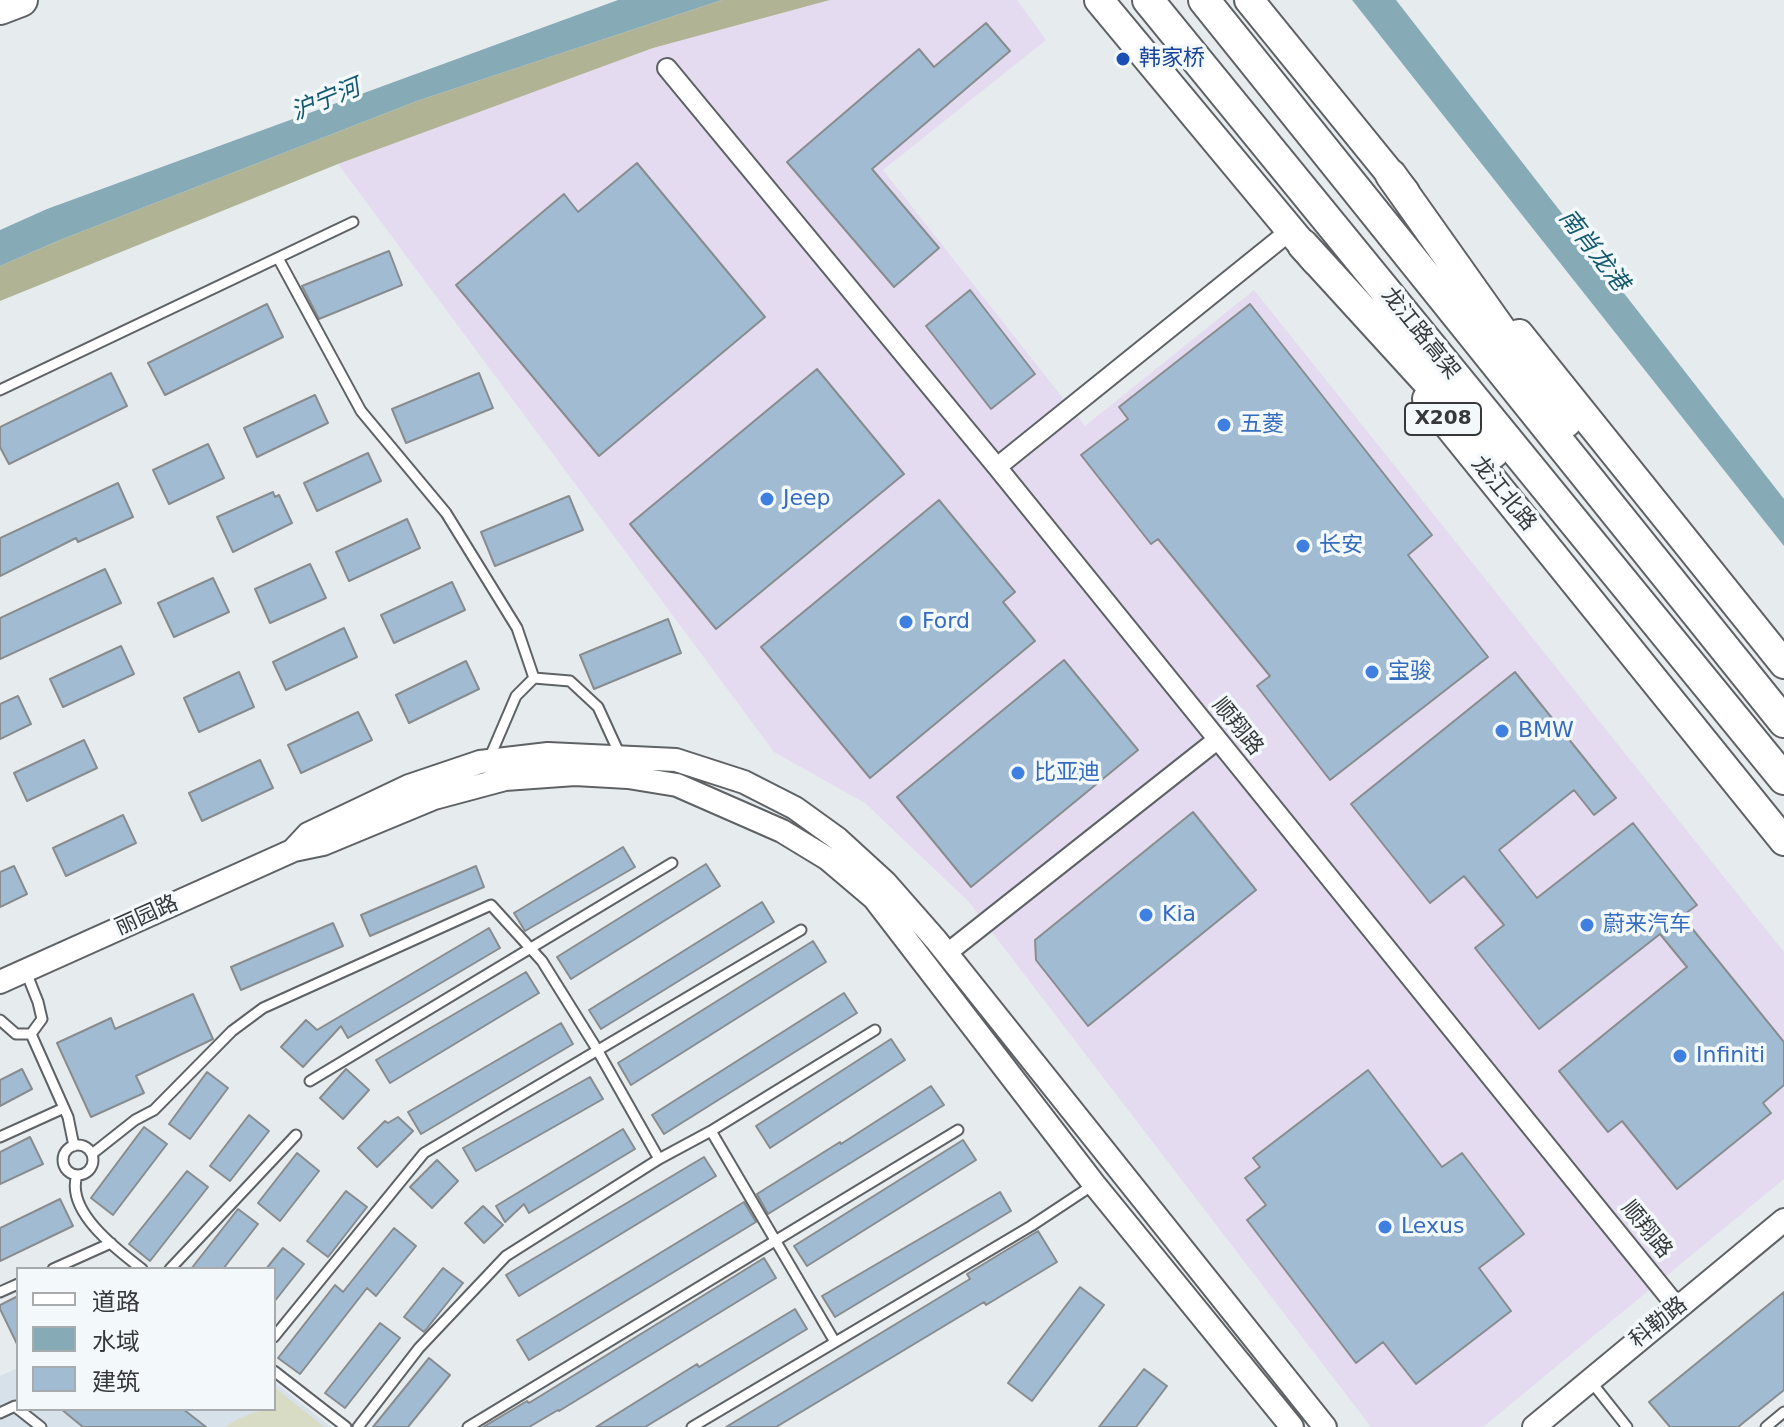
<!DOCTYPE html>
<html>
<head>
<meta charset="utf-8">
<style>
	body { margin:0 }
	#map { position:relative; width:1784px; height:1427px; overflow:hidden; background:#e6ebee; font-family:"DejaVu Sans","Noto Sans SC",sans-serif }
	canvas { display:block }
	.legend { position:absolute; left:16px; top:1267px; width:260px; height:144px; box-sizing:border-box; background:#f3f8fb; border:2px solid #a7abad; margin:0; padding:10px 14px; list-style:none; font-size:24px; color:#363839 }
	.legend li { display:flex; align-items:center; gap:16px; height:40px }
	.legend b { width:40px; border:2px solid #a7abad }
</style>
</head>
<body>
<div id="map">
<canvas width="1784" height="1427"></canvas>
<ul class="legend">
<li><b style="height:10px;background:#fff"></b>道路</li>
<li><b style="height:22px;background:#87aab7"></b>水域</li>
<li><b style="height:22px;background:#a1bcd2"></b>建筑</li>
</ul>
</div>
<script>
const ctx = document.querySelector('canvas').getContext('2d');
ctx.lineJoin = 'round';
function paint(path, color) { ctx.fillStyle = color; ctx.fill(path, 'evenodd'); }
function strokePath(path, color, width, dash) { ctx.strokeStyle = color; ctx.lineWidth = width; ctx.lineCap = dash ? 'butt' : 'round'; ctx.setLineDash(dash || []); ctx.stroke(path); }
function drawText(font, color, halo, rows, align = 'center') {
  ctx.font = font + ' "DejaVu Sans","Noto Sans SC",sans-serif'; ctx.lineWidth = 7; ctx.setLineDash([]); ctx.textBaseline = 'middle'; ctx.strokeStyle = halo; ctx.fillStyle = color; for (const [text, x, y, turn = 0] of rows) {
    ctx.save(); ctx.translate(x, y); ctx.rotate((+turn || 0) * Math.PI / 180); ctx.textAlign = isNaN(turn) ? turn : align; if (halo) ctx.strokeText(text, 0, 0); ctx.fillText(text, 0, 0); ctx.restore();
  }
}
paint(new Path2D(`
	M830 0H1017L1046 40 883 170 1085 426 1254 290 1784 952V1179L1483 1427H1371L968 901 865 803 774 752 338 164 653 48Z`), '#e4dbf1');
paint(new Path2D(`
	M18 1368V1409H274V1382L331 1427H0V1376Z`), '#d6e1e9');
paint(new Path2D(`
	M274 1387 324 1427H225C240 1417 256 1410 274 1409Z`), '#d9dcc4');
paint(new Path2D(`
	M722 0H830L653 48 338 164 0 301V266L60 240 417 101Z`), '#b0b495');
paint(new Path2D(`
	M618 0H722L417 101 60 240 0 266V230L47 209Z
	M1352 0H1396L1784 499V546Z`), '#87aab7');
const building = new Path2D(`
	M986 23 1010 51 872 169 939 248 894 287 787 162 919 49 934 67Z
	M637 163 765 317 599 456 456 285 564 194 578 212Z
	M389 251 402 285 319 319 302 286Z
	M970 290 1035 374 991 409 926 326Z
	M267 304 283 337 165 395 148 363Z
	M1250 304 1432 535 1408 555 1488 657 1330 780 1257 686 1270 676 1158 539 1151 544 1081 455 1128 419 1119 407Z
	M817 369 904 474 716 629 630 524Z
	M111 373 127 406 9 464 0 447V427Z
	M479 373 493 408 406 443 392 409Z
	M315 395 328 423 257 457 244 428Z
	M208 444 224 478 169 504 153 470Z
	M368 453 381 481 317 511 304 483Z
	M118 483 133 517 78 542 76 538 0 576V538Z
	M273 492 275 497 279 495 292 523 233 552 217 517Z
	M569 496 583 530 495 566 481 532Z
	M939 500 1015 592 1003 602 1035 641 870 778 761 647Z
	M407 519 420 548 349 581 336 552Z
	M310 564 326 598 270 623 255 589Z
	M105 569 121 603 0 659V618Z
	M213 578 229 612 174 637 158 603Z
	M452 582 465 610 394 643 381 615Z
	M668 619 681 653 594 689 580 655Z
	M344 628 357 657 286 690 273 662Z
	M121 646 134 674 63 707 50 679Z
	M1064 660 1138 750 971 887 897 797Z
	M466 661 479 689 409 723 396 695Z
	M239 672 254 707 199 732 184 698Z
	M1515 672 1616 798 1594 815 1574 790 1499 850 1537 898 1633 823 1697 905 1682 916 1784 1042V1085L1763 1103 1771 1113 1677 1189 1622 1121 1608 1132 1559 1071 1687 967 1660 934 1539 1029 1475 948 1504 925 1464 876 1430 903 1351 804Z
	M18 696 31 724 0 739V704Z
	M358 712 372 740 301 773 288 745Z
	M84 740 97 768 27 801 14 773Z
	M260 760 273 788 202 821 189 793Z
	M1193 812 1256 890 1088 1026 1036 960 1035 940Z
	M123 815 136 843 66 876 53 848Z
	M623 847 635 867 525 931 514 913Z
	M706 864 720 886 571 979 557 957Z
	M14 866 27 894 0 907V872Z
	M476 866 484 887 370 936 361 915Z
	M762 902 774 922 601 1029 589 1010Z
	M333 923 343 946 241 990 231 967Z
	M489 928 500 948 348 1038 341 1026 303 1067 281 1047 306 1020 317 1030Z
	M813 941 826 962 631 1085 618 1063Z
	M526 972 539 993 390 1083 376 1060Z
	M844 993 857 1013 664 1134 652 1115Z
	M193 994 213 1039 136 1076 144 1093 91 1117 57 1043 111 1018 115 1029Z
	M561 1023 573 1044 421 1134 408 1112Z
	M891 1039 905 1060 770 1148 756 1126Z
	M22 1069 32 1089 0 1106V1080Z
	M346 1069 369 1090 343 1119 320 1098Z
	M1368 1070 1442 1167 1462 1153 1524 1234 1479 1268 1511 1311 1416 1384 1383 1342 1356 1363 1247 1220 1266 1205 1245 1178 1260 1167 1253 1158Z
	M207 1072 228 1088 190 1139 169 1124Z
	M590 1077 603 1099 476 1171 463 1148Z
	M931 1086 944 1105 768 1214 757 1194 840 1142 841 1144Z
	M249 1115 269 1131 230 1181 210 1166Z
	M398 1117 413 1131 377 1167 358 1148 385 1121 388 1123Z
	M144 1127 167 1144 113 1215 91 1198Z
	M623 1129 635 1149 529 1213 524 1204 505 1222 496 1206Z
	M30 1137 43 1164 0 1184V1152Z
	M963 1140 976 1160 807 1266 794 1246Z
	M297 1153 319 1171 280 1221 258 1203Z
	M704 1157 716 1176 519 1296 506 1275Z
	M437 1160 458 1181 432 1208 410 1187Z
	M187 1171 208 1187 150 1261 129 1244Z
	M346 1191 367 1207 328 1257 307 1241Z
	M1000 1192 1011 1211 835 1317 822 1296Z
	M60 1199 73 1226 0 1261V1228Z
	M744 1202 756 1222 529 1360 517 1340Z
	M483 1206 503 1225 484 1243 465 1223Z
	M238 1209 258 1224 223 1269H191Z
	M394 1228 416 1246 376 1296 367 1288 300 1374 278 1358 335 1285 343 1292Z
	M1038 1231 1057 1262 986 1305 984 1302 776 1427H726L970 1279 967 1274Z
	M283 1248 304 1264 274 1302V1269H266Z
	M764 1258 776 1278 559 1411 558 1410 529 1427H483L527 1401 529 1403Z
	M443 1268 463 1283 424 1332 404 1317Z
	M1080 1287 1104 1305 1032 1401 1008 1383Z
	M1784 1292V1390L1738 1427H1670L1649 1402Z
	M18 1296V1346L0 1309V1305Z
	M795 1309 807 1329 645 1427H596L697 1364 699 1367Z
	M380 1323 400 1338 345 1408 325 1393Z
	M429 1358 450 1375 408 1427H373Z
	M1144 1369 1167 1386 1136 1427H1099Z
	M61 1409H183L206 1427H83Z`);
paint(building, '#a1bcd2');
strokePath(building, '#888c8f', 2);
const service = new Path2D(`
	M278 258 361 411 446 513 517 628 534 678
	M0 390 353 222
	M489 759 516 696 534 678 570 681 598 707 620 755
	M0 1020 16 1034H31L42 1019 38 1002 26 972
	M31 1034 68 1117 74 1146
	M310 1081 672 863
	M711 1131 835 1342
	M0 1137 64 1108
	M63 1160a15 15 0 1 1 30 0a15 15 0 1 1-30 0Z
	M92 1154 135 1120 154 1110 232 1031 263 1008 491 905 542 961 595 1046 659 1159
	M77 1175C65 1211 117 1250 142 1269
	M53 1269 111 1243
	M170 1269 296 1135
	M0 1292 18 1284
	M274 1337 424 1153 801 930
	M274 1371 346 1427
	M1589 1379 1627 1427
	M18 1409 41 1427
	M0 1413 15 1406 18 1409
	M358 1427 419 1348 506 1256 659 1159 711 1131 875 1030
	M468 1427 958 1130
	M692 1427 1031 1226 1093 1185
	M1766 1427 1784 1412`);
const minor = new Path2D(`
	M667 68 997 467 1678 1308
	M997 467 1290 231
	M946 954 1217 740`);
const tertiary = new Path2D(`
	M294 849 308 834 409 786 480 762 548 754 676 760 744 782 795 808 838 839 885 882 936 940 1325 1427
	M0 982 294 850 323 844 434 798 505 779 575 774 628 777 677 785 782 831 828 859 874 898 1094 1184 1292 1427
	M1534 1427 1784 1220`);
const primary = new Path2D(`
	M1099 0 1316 261
	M1249 0 1405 192
	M1519 334 1784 664
	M1427 399 1784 841`);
const trunk = new Path2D(`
	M1148 0 1784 779
	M1204 0 1784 722
	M1391 175 1566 422
	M1303 245 1493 453`);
const motorway = new Path2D(`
	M0 8 21 0`);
strokePath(service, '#5e6265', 13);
strokePath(minor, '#5e6265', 22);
strokePath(tertiary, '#5e6265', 26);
strokePath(primary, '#5e6265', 32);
strokePath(trunk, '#5e6265', 34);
strokePath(motorway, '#5e6265', 36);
strokePath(service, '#fff', 9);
strokePath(minor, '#fff', 18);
strokePath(tertiary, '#fff', 22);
strokePath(primary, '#fff', 28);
strokePath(trunk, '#fff', 30);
strokePath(motorway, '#fff', 32);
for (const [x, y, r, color] of [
	[1123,59,8,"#1a4fb4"],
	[1224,425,8,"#3f7fe0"],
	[767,499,8,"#3f7fe0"],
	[1303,546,8,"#3f7fe0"],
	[906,622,8,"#3f7fe0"],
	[1372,672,8,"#3f7fe0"],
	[1502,731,8,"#3f7fe0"],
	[1018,773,8,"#3f7fe0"],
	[1146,915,8,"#3f7fe0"],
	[1587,925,8,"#3f7fe0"],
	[1680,1056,8,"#3f7fe0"],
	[1385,1227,8,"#3f7fe0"]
]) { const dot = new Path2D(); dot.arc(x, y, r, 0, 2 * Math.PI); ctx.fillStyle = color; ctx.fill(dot); strokePath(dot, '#f3f8fb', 3); }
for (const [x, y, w] of [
	[1443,419,76]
]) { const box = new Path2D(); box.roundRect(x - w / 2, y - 16, w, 32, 6); ctx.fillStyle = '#f3f8fb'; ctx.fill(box); strokePath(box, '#363839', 2); }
drawText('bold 20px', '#363839', null, [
	["X208",1443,419]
]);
drawText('22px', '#164399', '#f3f8fb', [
	["韩家桥",1139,59]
], 'left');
drawText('22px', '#363839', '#f3f8fb', [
	["龙江路高架",1420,334,51],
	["龙江北路",1503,494,51],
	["顺翔路",1237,727,51],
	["丽园路",147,916,-24],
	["顺翔路",1646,1230,51],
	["科勒路",1659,1323,-39]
]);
drawText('22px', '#366cbe', '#f3f8fb', [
	["五菱",1240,425],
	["Jeep",783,499],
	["长安",1319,546],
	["Ford",922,622],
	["宝骏",1388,672],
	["BMW",1518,731],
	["比亚迪",1034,773],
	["Kia",1162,915],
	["蔚来汽车",1603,925],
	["Infiniti",1696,1056],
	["Lexus",1401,1227]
], 'left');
drawText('italic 24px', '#145a6e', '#f3f8fb', [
	["沪宁河",326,101,-22],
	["南肖龙港",1593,251,52]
]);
</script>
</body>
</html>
